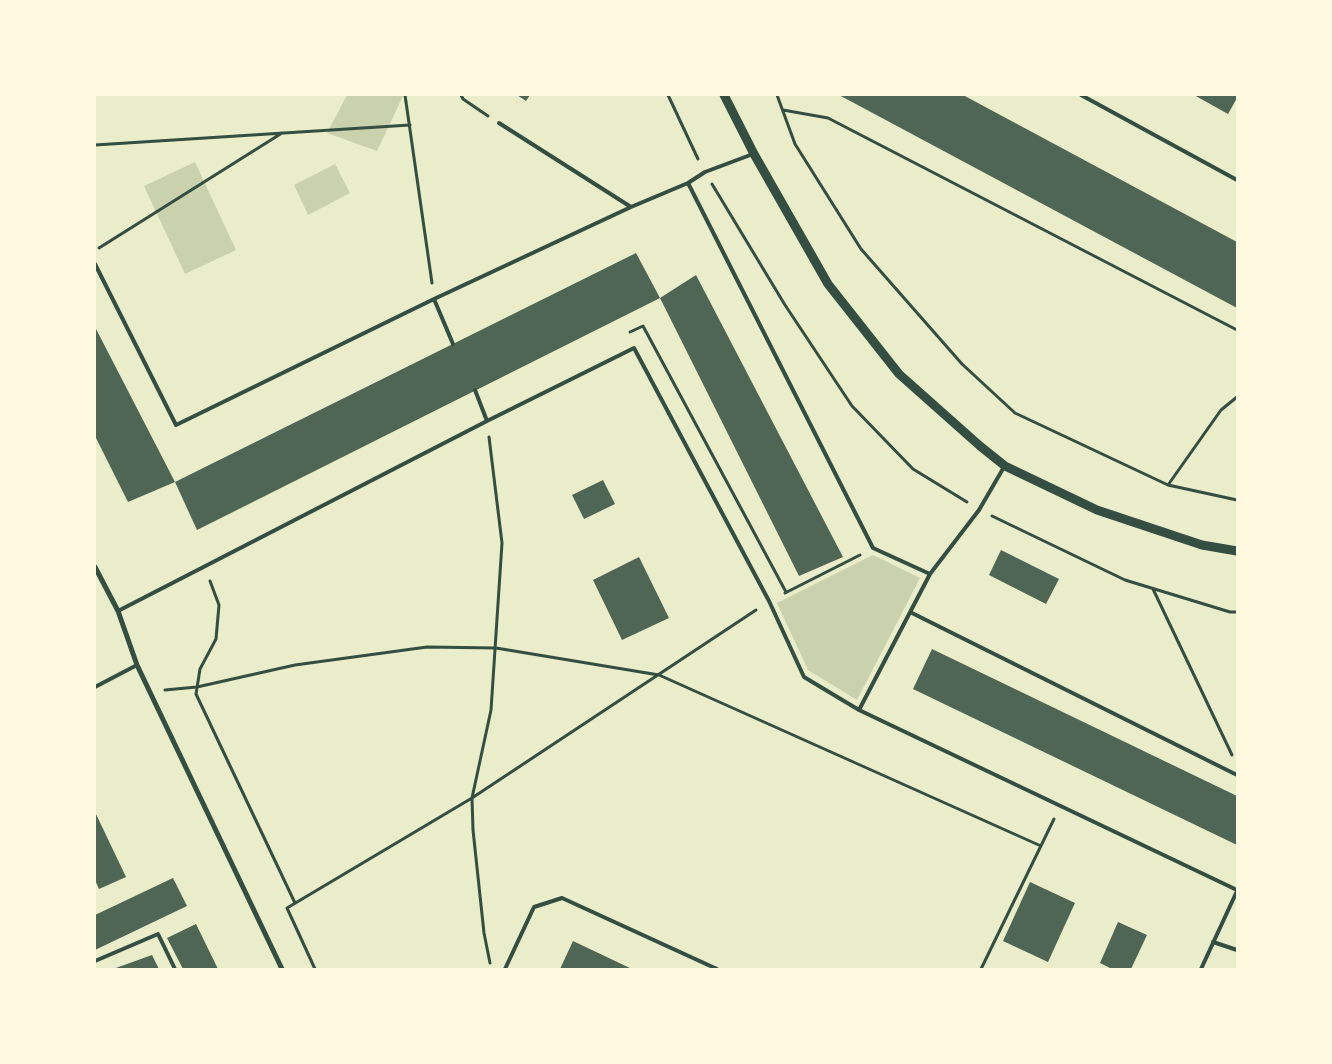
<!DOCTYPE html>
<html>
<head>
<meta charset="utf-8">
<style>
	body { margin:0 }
	#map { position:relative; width:1332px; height:1064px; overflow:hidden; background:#e9edc9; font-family:"IBM Plex Sans",sans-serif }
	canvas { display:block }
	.frame { position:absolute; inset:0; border:96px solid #fefae0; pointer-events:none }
</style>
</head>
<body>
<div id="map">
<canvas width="1332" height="1064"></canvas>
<div class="frame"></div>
</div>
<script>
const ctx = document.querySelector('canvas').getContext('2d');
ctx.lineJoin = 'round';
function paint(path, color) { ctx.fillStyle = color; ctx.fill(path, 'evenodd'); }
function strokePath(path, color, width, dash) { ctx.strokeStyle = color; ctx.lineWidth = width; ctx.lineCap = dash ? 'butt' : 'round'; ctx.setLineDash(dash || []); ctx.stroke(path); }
paint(new Path2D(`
	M347 95 403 96 377 151 327 133Z
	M195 162 236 250 185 274 144 186Z
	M335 164 350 193 308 215 294 185Z
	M873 555 920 578 857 700 808 670 777 603Z`), '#cad2ad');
paint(new Path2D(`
	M517 95H530L526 101Z
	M839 95H963L1237 242V308Z
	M1194 95H1237V98L1228 114Z
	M636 253 660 298 197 530 175 482 128 502 95 436V327L175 482Z
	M696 275 843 557 799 576 660 298Z
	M603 480 615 504 584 519 572 495Z
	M1001 550 1059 579 1046 604 989 575Z
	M639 557 669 618 622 640 593 580Z
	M932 649 1237 796V845L913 689Z
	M95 812 126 877 99 889 95 880Z
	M173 878 187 906 95 950V915Z
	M1030 882 1075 903 1048 962 1003 941Z
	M1118 922 1147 935 1131 969H1112L1100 963Z
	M196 924 218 969H183L167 938Z
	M573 941 632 969H560Z
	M152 955 159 969H113Z`), '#4f6655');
strokePath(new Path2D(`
	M405 95 432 283
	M461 95 463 99 488 116
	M668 95 698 159
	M777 95 795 144 861 249 962 364 1015 413 1168 485 1237 500
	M783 110 828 118 1237 330
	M95 145 410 125
	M712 184 785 305 852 406 913 469 967 502
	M99 248 282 133
	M630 332 643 326 786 592
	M489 437 502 543 491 710 472 798 473 830 484 933 490 963
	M1168 485 1221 410 1237 397
	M992 516 1125 580 1230 612H1237
	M210 581 219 605 216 639 200 669 196 694 295 903
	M1153 589 1232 755
	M785 593 860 555
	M165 690 197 687 295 665 427 647 496 648 659 675 1041 846
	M315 969 287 908 472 798 756 610
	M981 969 1054 819`), '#344e41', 3);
strokePath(new Path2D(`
	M1081 95 1237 180
	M499 123 631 207
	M688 183 873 548 930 574
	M95 264 176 425 434 299 453 344
	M434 299 631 207 688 183 705 172 753 154
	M475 390 487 421 634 348 769 601 804 677 859 710 930 574 979 510 1004 467
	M118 611 487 421
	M910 612 1237 775
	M95 687 137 665
	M859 710 1237 890
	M1213 942 1237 950
	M95 961 158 934 175 969
	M505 969 534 907 562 898 717 969
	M1201 969 1237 891`), '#344e41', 4);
strokePath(new Path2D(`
	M95 567 118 611 137 665 282 969`), '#344e41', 5);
strokePath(new Path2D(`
	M724 95 754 154 828 284 899 374 980 446 1005 466 1097 510 1202 545 1237 551`), '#344e41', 9);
</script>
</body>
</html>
